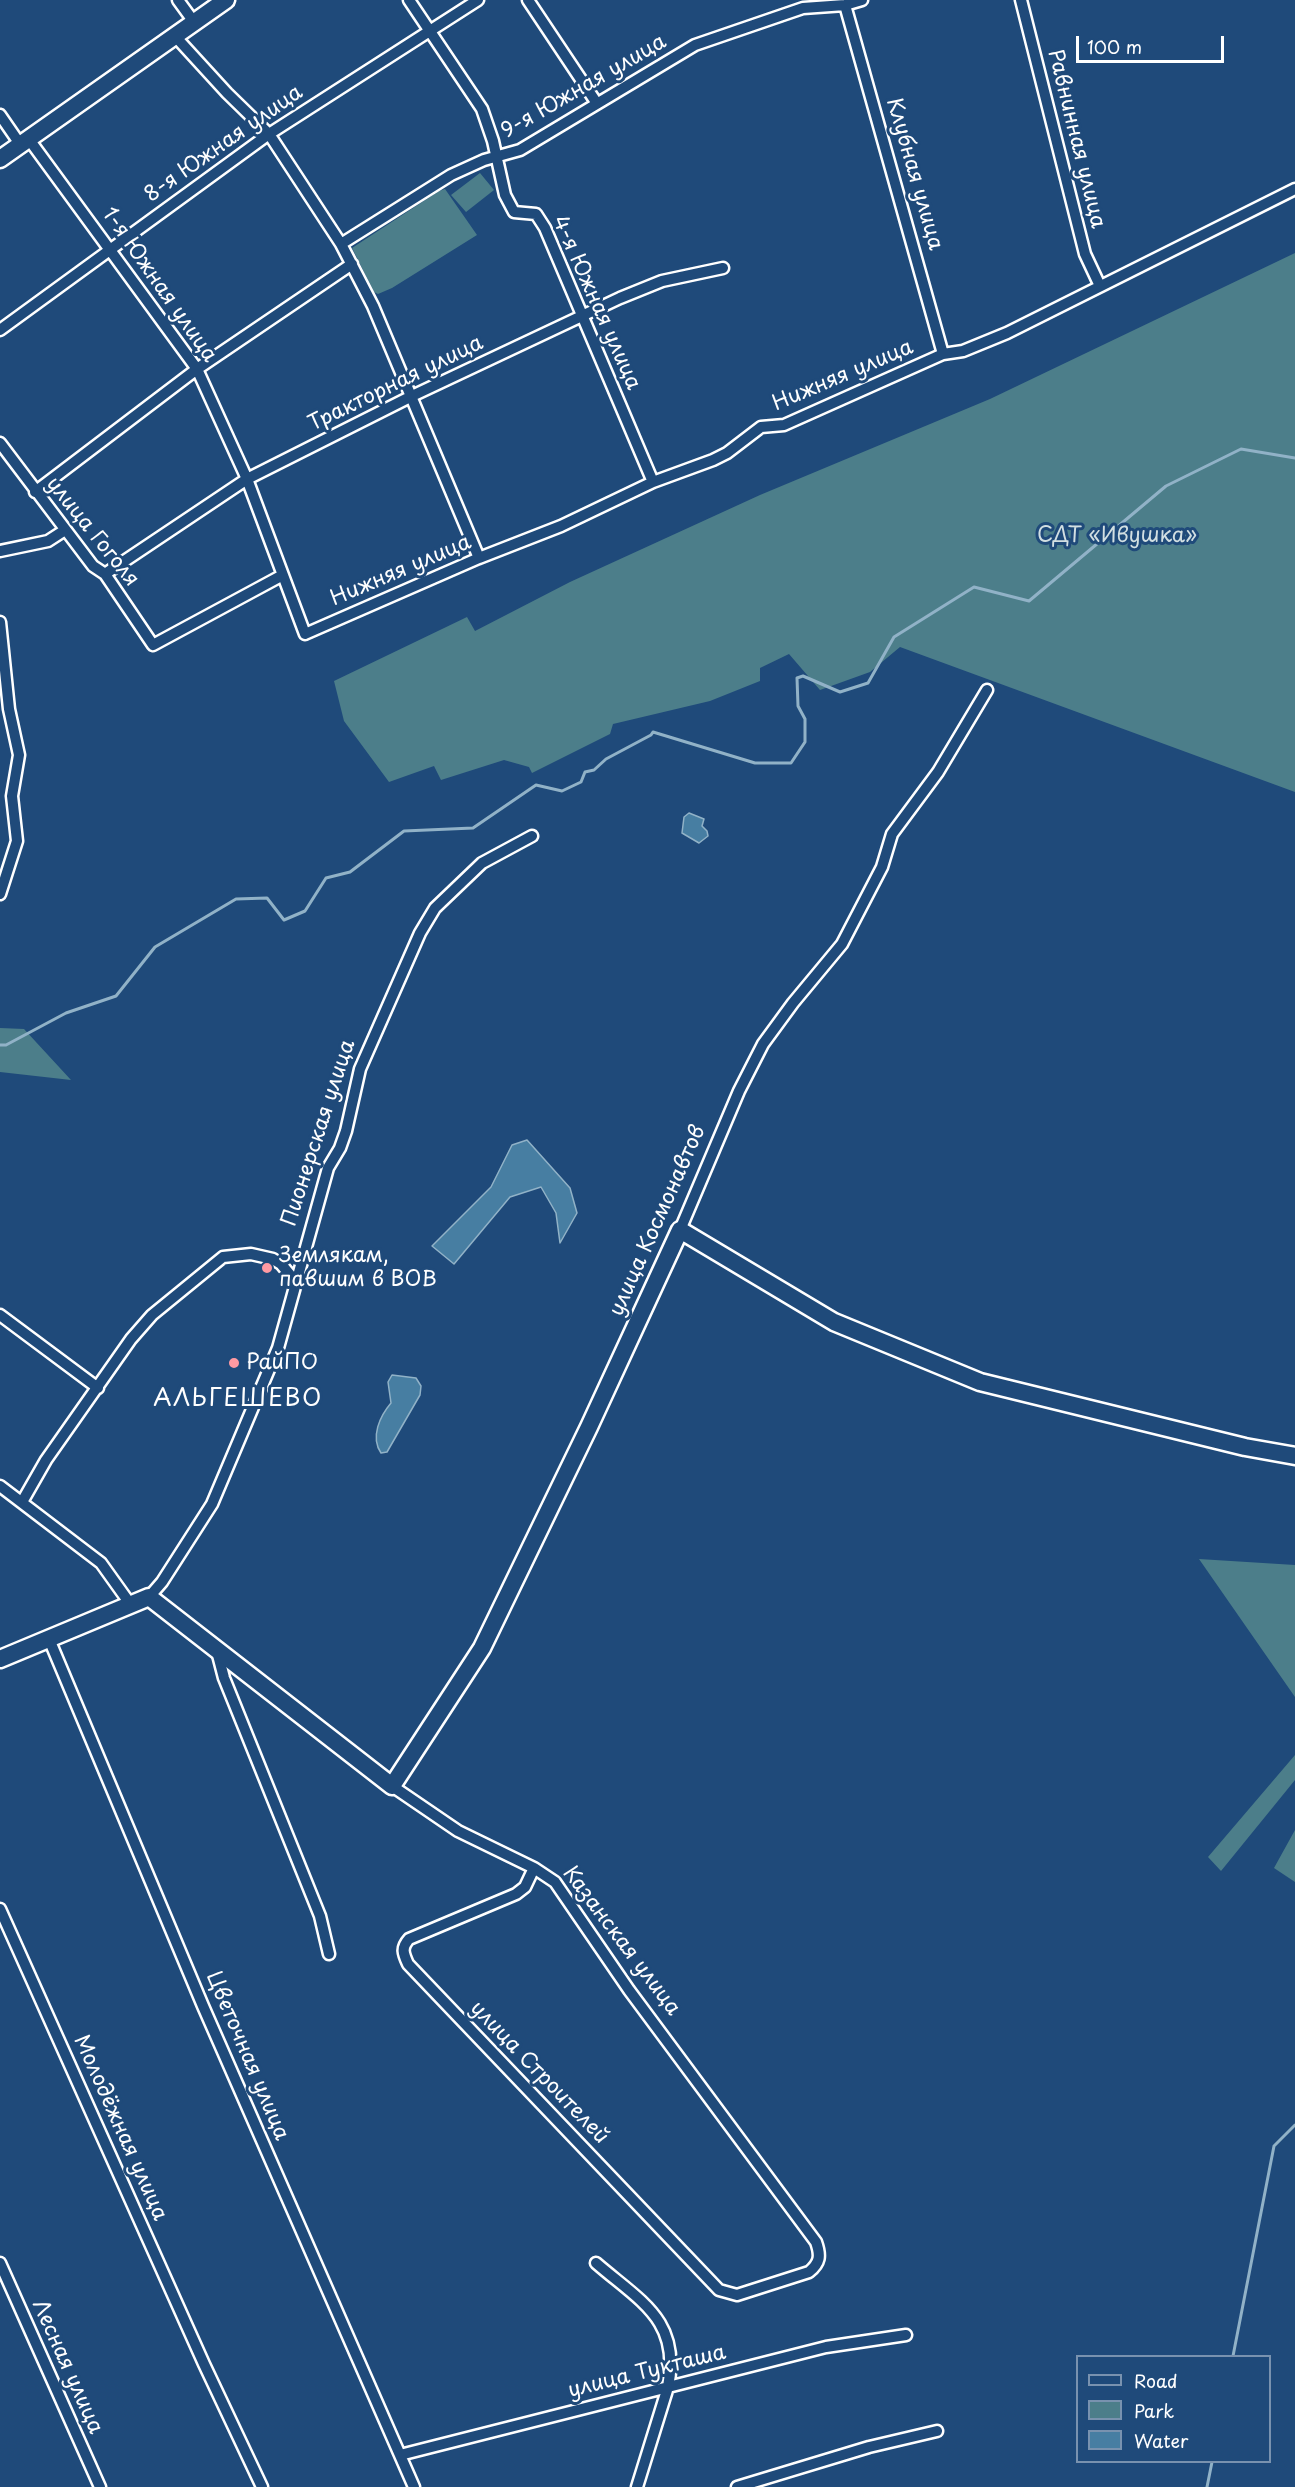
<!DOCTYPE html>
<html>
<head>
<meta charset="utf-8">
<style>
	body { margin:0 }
	#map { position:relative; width:1295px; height:2487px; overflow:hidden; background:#1f4a7a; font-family:"Playpen Sans",sans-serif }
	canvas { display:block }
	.legend { position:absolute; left:1076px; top:2355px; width:195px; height:108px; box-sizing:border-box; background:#1f4a7a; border:2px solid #7992af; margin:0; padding:8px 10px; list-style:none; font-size:18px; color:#fff }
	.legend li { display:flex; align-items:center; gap:12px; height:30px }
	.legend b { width:30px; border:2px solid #7992af }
	.scale { position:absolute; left:1076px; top:36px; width:148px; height:27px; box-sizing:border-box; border:3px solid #fff; border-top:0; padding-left:8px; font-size:18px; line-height:21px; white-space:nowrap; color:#fff; -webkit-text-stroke:4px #1f4a7a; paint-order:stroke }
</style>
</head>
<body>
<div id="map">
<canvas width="1295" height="2487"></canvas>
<ul class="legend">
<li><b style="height:8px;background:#1f4a7a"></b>Road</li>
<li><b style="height:16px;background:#4c7e8a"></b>Park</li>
<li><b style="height:16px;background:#477ea2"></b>Water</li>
</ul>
<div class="scale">100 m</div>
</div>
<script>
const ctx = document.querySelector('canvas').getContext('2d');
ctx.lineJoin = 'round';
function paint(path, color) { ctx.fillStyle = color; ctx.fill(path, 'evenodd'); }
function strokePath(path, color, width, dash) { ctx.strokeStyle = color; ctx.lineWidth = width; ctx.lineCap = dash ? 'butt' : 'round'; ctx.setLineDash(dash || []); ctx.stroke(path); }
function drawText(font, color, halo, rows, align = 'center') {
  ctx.font = font + ' "Playpen Sans",sans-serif'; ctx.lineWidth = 6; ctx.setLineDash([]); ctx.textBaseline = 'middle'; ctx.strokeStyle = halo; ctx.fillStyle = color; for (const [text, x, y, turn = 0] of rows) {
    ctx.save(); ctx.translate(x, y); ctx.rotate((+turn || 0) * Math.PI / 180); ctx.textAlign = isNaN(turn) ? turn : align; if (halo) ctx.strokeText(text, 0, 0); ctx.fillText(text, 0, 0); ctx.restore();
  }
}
paint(new Path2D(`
	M480 173 494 190 466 212 451 195Z
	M445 189 477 235 392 288 378 294 374 292 352 248 439 191Z
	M1295 253V792L900 647 870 672 820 690 789 654 760 668V681L710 701 613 724 610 734 532 773 529 767 504 760 441 780 434 766 389 782 344 721 334 681 467 617 475 631 570 582 760 495 990 399Z
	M0 1028 24 1029 71 1080 0 1072Z
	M1199 1559 1295 1565V1697Z
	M1295 1755V1780L1221 1871 1208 1857Z
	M1295 1830V1882L1274 1868Z`), '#4c7e8a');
const water = new Path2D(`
	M689 813 704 819 702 826 707 831 708 836 699 843 682 833 684 817Z
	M527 1140 570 1188 577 1213 560 1243 556 1213 541 1187 510 1197 454 1264 432 1246 491 1187 512 1145Z
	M392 1375 416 1378 421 1386 420 1395 387 1452 381 1453C370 1437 380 1416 391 1403L388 1382Z`);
paint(water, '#477ea2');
strokePath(water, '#91b2c7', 1.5);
strokePath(new Path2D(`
	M0 1045H6L66 1013 116 996 155 947 236 899 267 898 284 920 305 911 326 878 350 872 404 831 473 828 536 785 562 791 581 782 585 772 594 770 606 759 651 735 653 732 755 763H791L805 742V719L798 706 797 678 803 676 840 692 868 683 894 637 974 587 1029 601 1166 486 1241 449 1295 458
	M1233 2356 1274 2146 1295 2125
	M1207 2487 1212 2462`), '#91b2c7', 3);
const street = new Path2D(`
	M178 0 194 22
	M409 0 482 109 493 141 505 195 514 212 536 214 545 228 653 482
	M528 0 596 102
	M1021 0 1085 254 1100 286
	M845 5 943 354
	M174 35 227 93 269 134 341 244 373 306 479 558
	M0 115 20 144
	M28 138 197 369 247 479 305 634 479 558 561 526 653 482 713 460 727 453 761 427 784 425 943 354 963 351 1007 333 1295 189
	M341 244 451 175 484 160 520 150 695 45 803 8 845 5 862 0
	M0 330 269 134 478 0
	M0 443 93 566 105 574 153 645 281 576
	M35 492 197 369 352 264
	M0 551 48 541 65 530
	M105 574 247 479 412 396 620 298 662 281 723 268
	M0 622 9 709 19 755 12 796 17 841 0 894
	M680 1230 739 1091 763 1044 793 1003 842 944 882 867 892 834 938 772 987 690
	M0 1315 98 1388
	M0 1486 101 1563 131 1605
	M22 1502 46 1460 131 1339 152 1315 223 1257 251 1254 273 1259 281 1264 296 1282
	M149 1597 162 1582 212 1504 278 1348 328 1168 340 1148 346 1131 360 1069 420 933 435 908 482 863 532 836
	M49 1639 203 2006 414 2487
	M217 1651 224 1678 320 1916 329 1954
	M392 1786 458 1831 534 1868 555 1882 629 1990 816 2242C821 2256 820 2263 809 2272L737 2295 719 2290 408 1964C403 1953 401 1948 409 1939L516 1894 525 1887 534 1868
	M0 1909 204 2364 262 2487
	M0 2263 100 2487
	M596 2263C641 2302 681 2320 668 2387L637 2487
	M400 2455 826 2347 906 2335
	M737 2487 869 2447 937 2431`);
const secondary = new Path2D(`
	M0 159 226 0
	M0 1659 149 1597 392 1786 482 1648 589 1427 680 1230 834 1322 980 1382 1245 1447 1295 1456`);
strokePath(street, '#fff', 15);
strokePath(secondary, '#fff', 21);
strokePath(street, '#1f4a7a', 10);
strokePath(secondary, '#1f4a7a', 16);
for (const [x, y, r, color] of [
	[267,1268,6,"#ff9aa2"],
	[234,1363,6,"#ff9aa2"]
]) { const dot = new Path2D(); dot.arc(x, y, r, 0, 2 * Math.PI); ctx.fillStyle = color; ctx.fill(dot); strokePath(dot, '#1f4a7a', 2); }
drawText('21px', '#fff', '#1f4a7a', [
	["9-я Южная улица",584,87,-30],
	["Равнинная улица",1076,139,76],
	["8-я Южная улица",224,144,-35],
	["Клубная улица",914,174,74],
	["1-я Южная улица",159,285,55],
	["4-я Южная улица",596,303,66],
	["Нижняя улица",843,376,-23],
	["Тракторная улица",396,384,-26],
	["улица Гоголя",92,532,51],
	["Нижняя улица",401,571,-23],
	["Пионерская улица",319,1133,-72],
	["улица Космонавтов",658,1221,-66],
	["Казанская улица",621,1941,53],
	["Цветочная улица",247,2056,67],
	["улица Строителей",539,2073,46],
	["Молодёжная улица",120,2128,66],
	["Лесная улица",67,2367,66],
	["улица Тукташа",647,2372,-14]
]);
drawText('21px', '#d2dfe2', '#1f4a7a', [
	["СДТ «Ивушка»",1117,536]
]);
drawText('21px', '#fff', '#1f4a7a', [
	["Землякам,",279,1256],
	["павшим в ВОВ",279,1280],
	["РайПО",246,1363]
], 'left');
ctx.letterSpacing = '1.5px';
drawText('24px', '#fff', '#1f4a7a', [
	["АЛЬГЕШЕВО",238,1399]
]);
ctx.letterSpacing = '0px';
</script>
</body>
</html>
